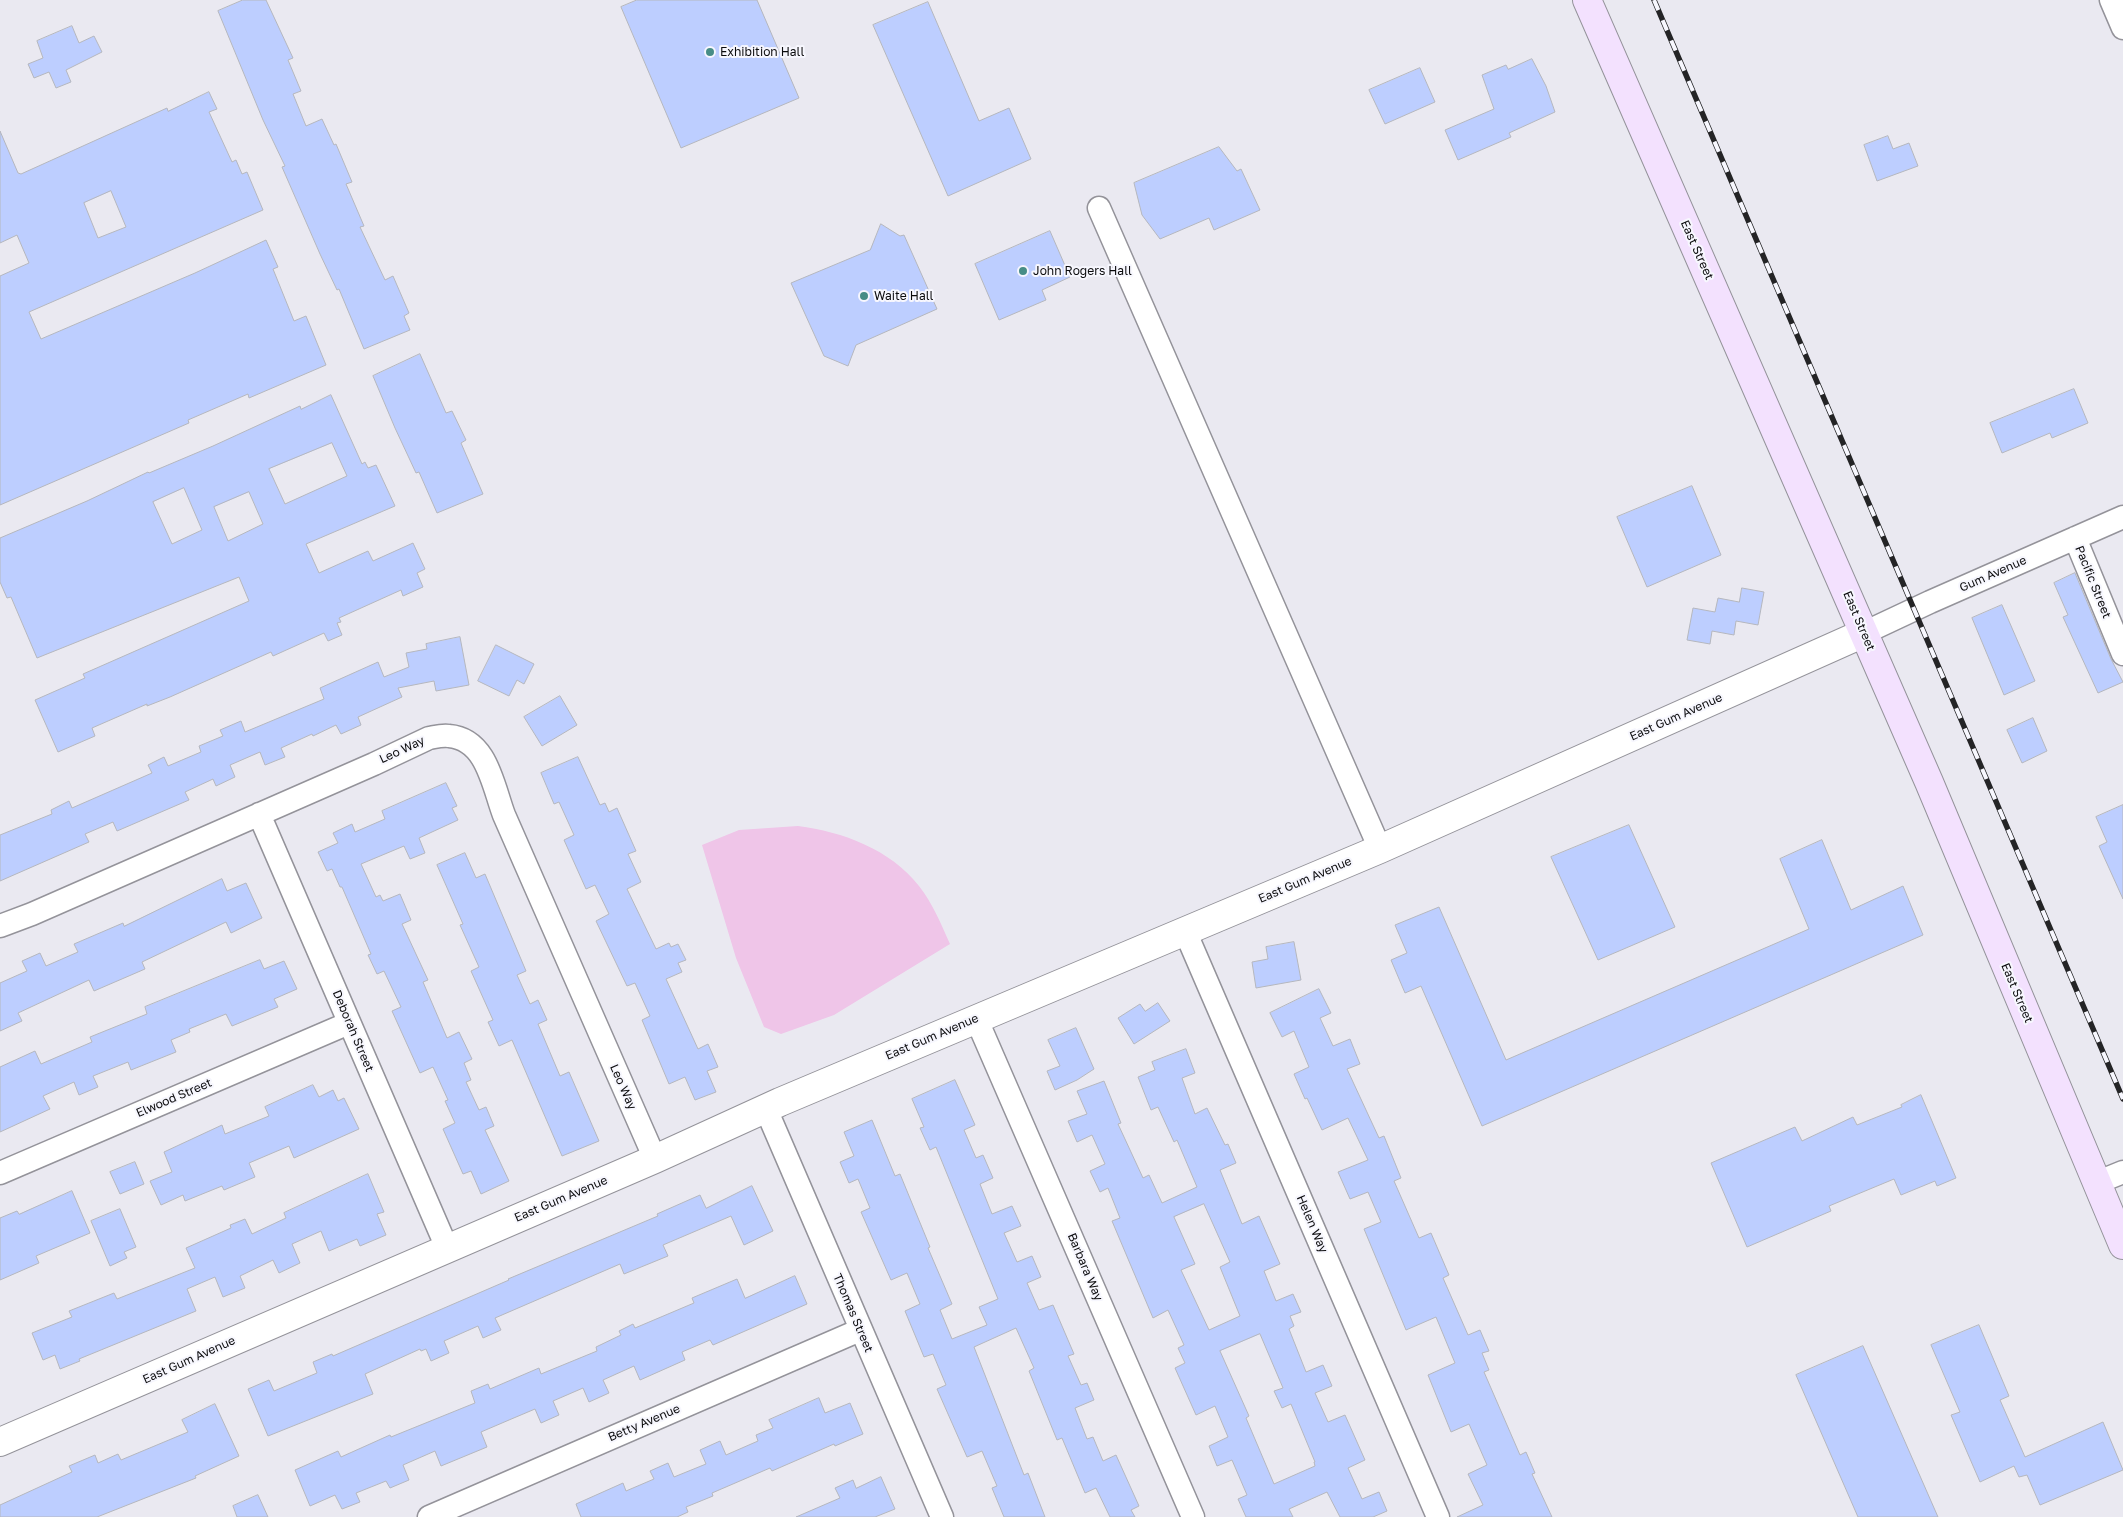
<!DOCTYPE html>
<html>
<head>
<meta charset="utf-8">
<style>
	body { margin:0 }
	canvas { display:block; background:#eae9f1 }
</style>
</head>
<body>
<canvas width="2123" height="1517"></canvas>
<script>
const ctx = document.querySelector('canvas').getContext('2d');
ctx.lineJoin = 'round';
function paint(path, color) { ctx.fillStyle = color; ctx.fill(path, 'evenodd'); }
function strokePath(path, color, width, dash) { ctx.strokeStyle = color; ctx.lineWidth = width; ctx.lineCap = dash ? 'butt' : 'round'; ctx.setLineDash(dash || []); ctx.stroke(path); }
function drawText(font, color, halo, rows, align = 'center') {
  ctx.font = font + ' "Golos Text",sans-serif'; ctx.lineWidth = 4; ctx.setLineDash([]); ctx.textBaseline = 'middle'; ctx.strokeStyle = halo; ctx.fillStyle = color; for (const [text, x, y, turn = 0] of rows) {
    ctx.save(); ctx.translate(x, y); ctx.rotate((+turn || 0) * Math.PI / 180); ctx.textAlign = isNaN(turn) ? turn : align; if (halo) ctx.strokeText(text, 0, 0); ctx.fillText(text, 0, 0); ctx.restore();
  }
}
paint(new Path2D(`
	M798 826C843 832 890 849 919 886 933 904 941 924 950 944L834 1015 781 1034 764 1027 736 958 702 845 739 830Z`), '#efc5e8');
const building = new Path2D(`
	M243 0H266L293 58 288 60 301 91 293 94 306 126 322 119 334 145 336 144 352 182 346 184 364 226 360 227 385 280 393 276 409 313 404 316 410 330 364 349 339 289 337 290 320 254 282 167 285 166 263 120 218 11Z
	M637 0H757L799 98 681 148 621 7Z
	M928 2 979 121 1009 108 1031 159 948 196 873 25Z
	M72 26 79 43 94 36 102 52 66 70 71 82 56 88 49 72 34 78 28 64 43 58 37 41Z
	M1532 59 1546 86 1555 112 1509 133 1511 137 1458 160 1445 130 1494 109 1482 75 1506 65 1508 69Z
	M1420 68 1435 102 1385 124 1369 90Z
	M209 92 217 109 209 112 232 162 236 160 242 174 247 172 263 210 29 312 41 339 195 273 266 240 278 267 273 269 294 321 306 316 326 365 249 398 248 394 188 420 189 423 0 505V276L29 263 17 235 0 243V131L18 173 21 174 167 108 168 111ZM111 191 126 227 98 238 84 203Z
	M1888 136 1893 149 1909 143 1918 166 1877 181 1864 145Z
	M1219 147 1237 171 1241 169 1260 210 1214 230 1209 218 1160 239 1142 215 1134 183Z
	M881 224 900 236 904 235 937 309 856 345 848 366 824 356 791 283 870 250Z
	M1050 231 1070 277 1042 290 1046 300 999 320 975 264Z
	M420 354 446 413 452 411 466 440 461 443 483 494 437 513 419 472 416 473 395 428 373 376Z
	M2074 389 2088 423 2052 438 2050 433 2002 453 1990 423Z
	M331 395 362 464 365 462 368 468 376 465 395 506 306 544 319 573 368 551 373 561 413 543 425 569 417 573 423 587 403 596 401 590 339 618 341 622 337 623 342 635 328 641 324 633 273 656 271 652 170 697 147 706V704L92 728 95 736 58 752 35 700 85 678 83 674 249 601 239 577 37 658 11 597 7 598 0 582V538L87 501 148 472 149 473 213 446 300 406 301 409ZM332 443 347 476 285 504 269 469ZM184 488 202 530 172 544 153 502ZM249 492 263 524 228 541 214 507Z
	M1692 486 1721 555 1647 587 1617 517Z
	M2075 573 2111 659 2123 682 2098 693 2063 617 2068 615 2054 583Z
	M1742 588 1764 592 1758 625 1736 621 1734 635 1712 631 1710 644 1687 640 1693 608 1715 612 1718 598 1739 602Z
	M2002 605 2035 681 2004 695 1972 618Z
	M460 637 469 685 436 691 434 681 398 688 402 697 358 717 361 725 341 734 336 725 313 736 312 734 281 748 285 757 265 765 260 752 230 765 235 777 216 786 213 779 185 792 189 800 117 831 113 822 85 834 89 842 0 881V835L52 814 51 810 69 801 72 808 152 773 148 765 164 757 168 766 201 752 199 746 223 736 220 730 241 721 245 732 324 699 320 688 378 662 384 677 409 667 406 653 427 649 426 644Z
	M496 645 534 664 524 684 517 680 509 696 478 681Z
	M560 696 577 725 542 746 524 717Z
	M2033 718 2047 751 2022 763 2007 730Z
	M578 757 600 805 605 803 609 812 617 808 636 851 628 854 641 882 627 889 656 949 669 943 671 947 678 944 686 960 678 963 682 972 666 979 698 1049 708 1044 718 1067 707 1071 716 1092 695 1100 685 1077 669 1084 642 1020 650 1016 635 983 627 986 596 921 609 914 595 885 586 889 564 840 574 835 559 802 554 804 541 773Z
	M446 783 457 806 452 808 458 820 419 838 425 853 410 859 404 846 361 864 376 897 380 895 383 901 400 894 411 920 402 924 428 980 423 982 447 1038 459 1032 472 1059 464 1063 471 1080 466 1082 479 1110 486 1107 494 1126 485 1130 509 1181 481 1194 471 1171 463 1174 443 1129 455 1123 445 1101 448 1100 433 1067 420 1073 392 1011 401 1007 384 971 377 974 368 955 371 954 342 887H340L332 869 327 871 318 852 338 843 333 833 352 824 355 832 385 819 382 811Z
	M2123 805V899L2099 846 2107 842 2096 817Z
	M1629 825 1675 927 1598 960 1551 857Z
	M1822 840 1851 910 1903 886 1923 935 1482 1126 1421 986 1405 993 1391 960 1407 953 1395 925 1439 907 1506 1060 1809 929 1780 859Z
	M465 853 476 878 485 874 526 971 517 975 530 1004 538 1000 547 1020 538 1024 560 1076 569 1072 599 1141 562 1156 512 1040 499 1046 488 1022 493 1020 471 971 479 967 460 925 463 924 437 865Z
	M222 879 227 891 246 883 262 918 231 933 226 922 142 962 145 969 94 991 89 980 18 1013 22 1021 0 1031V983L27 971 22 961 40 953 46 966 78 952 74 944 123 923 124 926Z
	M1294 942 1301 980 1256 988 1252 962 1268 959 1266 947Z
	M260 960 264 969 284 961 297 989 274 999 278 1007 232 1026 226 1014 189 1029 190 1032 171 1040 176 1052 131 1070 128 1062 93 1076 98 1087 79 1095 74 1082 43 1096 50 1109 0 1132V1067L35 1051 41 1064 92 1042 90 1037 147 1014 145 1007Z
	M1319 989 1331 1013 1320 1018 1333 1046 1350 1039 1360 1064 1347 1069 1379 1138 1384 1136 1401 1178 1394 1181 1419 1238 1431 1233 1449 1275 1443 1278 1468 1335 1480 1330 1489 1351 1482 1353 1489 1370 1484 1372 1520 1455 1526 1452 1535 1473 1532 1474 1552 1517H1457L1483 1505 1468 1474 1487 1465 1469 1424 1451 1432 1428 1375 1455 1363 1436 1317 1406 1330 1364 1229 1381 1222 1368 1192 1350 1199 1338 1172 1368 1160 1348 1118 1322 1130 1307 1098 1305 1099 1294 1074 1309 1067 1294 1031 1282 1037 1270 1013Z
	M1158 1003 1170 1021 1134 1044 1118 1018 1140 1004 1145 1011Z
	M1076 1028 1094 1069 1077 1080 1055 1090 1047 1071 1060 1066 1048 1040Z
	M1186 1049 1195 1073 1182 1078 1195 1114 1207 1108 1225 1145 1228 1144 1236 1163 1220 1170 1242 1224 1259 1216 1280 1264 1264 1271 1276 1301 1293 1294 1301 1312 1290 1316 1294 1326 1289 1329 1306 1372 1323 1365 1332 1386 1315 1393 1328 1422 1345 1415 1365 1460 1348 1468 1362 1499 1379 1492 1387 1511 1373 1517H1340L1327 1492 1289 1509 1293 1517H1246L1238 1499 1247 1495 1232 1460 1217 1466 1209 1446 1228 1437 1215 1406 1196 1415 1175 1368 1185 1363 1178 1348 1184 1345 1168 1310 1153 1318 1112 1221 1120 1218 1108 1188 1100 1192 1090 1171 1105 1164 1092 1135 1077 1142 1068 1121 1087 1114 1077 1091 1104 1081 1121 1123 1118 1124 1143 1178 1149 1175 1162 1203 1197 1187 1177 1140 1174 1142 1158 1107 1151 1110 1138 1077 1155 1070 1152 1062ZM1204 1204 1230 1262 1220 1267 1240 1316 1209 1330 1181 1270 1195 1264 1174 1217ZM1260 1334 1283 1388 1274 1391 1282 1408 1291 1404 1315 1462H1314L1315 1466 1274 1484 1246 1418 1249 1416 1220 1351Z
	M955 1080 975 1125 964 1130 976 1158 983 1155 993 1178 980 1184 992 1214 1012 1206 1021 1226 1004 1233 1017 1262 1032 1256 1041 1277 1027 1283 1039 1310 1053 1305 1074 1354 1068 1356 1081 1385 1087 1383 1094 1400 1075 1408 1087 1439 1093 1437 1103 1461 1116 1455 1139 1506 1131 1510 1135 1517H1110L1096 1488 1085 1493 1062 1438 1057 1440 1029 1371 1034 1368 1016 1328 974 1347 1024 1475 1028 1473 1045 1517H1004L992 1488 997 1486 982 1451 967 1457 937 1389 946 1385 933 1354 924 1357 905 1311 920 1304 907 1273 891 1280 861 1212 870 1208 858 1179 849 1183 840 1162 854 1156 844 1132 872 1120 895 1176 900 1174 930 1247 928 1248 952 1304 940 1310 952 1339 987 1325 979 1307 998 1299 936 1147 930 1150 920 1128 924 1127 912 1099Z
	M313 1085 319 1097 333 1090 338 1101 344 1098 359 1129 294 1158 289 1146 249 1163 255 1177 224 1190 222 1186 185 1201 183 1195 161 1205 150 1181 172 1172 164 1152 222 1125 225 1134 269 1116 265 1107Z
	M1921 1095 1956 1178 1937 1186 1935 1181 1901 1195 1894 1179 1829 1206 1831 1211 1747 1247 1711 1163 1795 1127 1802 1141 1853 1117 1857 1125 1902 1107 1901 1105Z
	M135 1162 144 1184 120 1194 110 1172Z
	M368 1174 384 1212 377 1214 386 1235 360 1246 357 1239 329 1251 321 1231 292 1244 300 1263 279 1273 273 1260 240 1276 245 1288 223 1297 215 1277 187 1289 196 1311 79 1359 80 1361 60 1369 55 1355 43 1360 32 1333 72 1317 69 1311 114 1293 117 1299 195 1268 186 1248 231 1228 230 1225 245 1219 252 1234 286 1218 284 1213Z
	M752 1186 773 1231 744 1245 731 1216 663 1245 668 1256 624 1274 620 1264 495 1318 501 1330 483 1338 478 1326 444 1341 449 1353 431 1361 426 1349 421 1351 420 1349 365 1374 373 1394 268 1436 248 1389 269 1380 274 1391 317 1373 313 1362 332 1354 333 1356 509 1280 508 1279 658 1216 657 1214 700 1195 706 1208Z
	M72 1191 90 1233 36 1256 39 1263 0 1280V1218L17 1211 19 1214Z
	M120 1209 136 1247 124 1252 127 1258 110 1266 91 1221Z
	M795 1276 807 1304 713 1345 710 1340 682 1352 685 1360 640 1380 634 1366 603 1380 609 1393 589 1402 583 1388 553 1401 559 1415 541 1423 535 1409 509 1420 481 1432 487 1447 441 1466 435 1451 403 1465 409 1480 390 1488 386 1481 356 1493 360 1502 342 1509 335 1495 310 1506 295 1470 338 1451 341 1457 390 1435 391 1437 475 1403 471 1391 488 1384 490 1389 539 1368 541 1374 597 1351 596 1347 621 1335 619 1331 633 1324 635 1328 694 1303 692 1298 737 1279 745 1298Z
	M1979 1325 2009 1396 2000 1400 2025 1457 2103 1422 2123 1470 2040 1505 2027 1475 2019 1477 2014 1466 1980 1482 1951 1415 1960 1412 1931 1345Z
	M1863 1346 1938 1517H1858L1796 1375Z
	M819 1398 825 1413 850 1403 863 1434 835 1446 834 1444 772 1471 770 1468 712 1493 713 1496 686 1507 688 1512 677 1517H581L576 1504 623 1483 626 1491 654 1479 650 1471 668 1463 674 1477 706 1464 700 1450 720 1441 726 1455 758 1441 756 1435 773 1428 769 1420Z
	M215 1404 239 1456 195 1476 196 1478 97 1517H0V1505L72 1472 69 1466 95 1455 98 1463 118 1454 121 1460 188 1432 182 1420Z
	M881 1477 895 1509 875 1517H796L840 1498 835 1488 853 1480 856 1488Z
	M258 1495 268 1517H237L233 1506Z`);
paint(building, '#bdceff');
strokePath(building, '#b5b7be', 1);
const minor = new Path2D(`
	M2111 0 2123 28
	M1099 208 1380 849
	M2075 538 2123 654
	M1864 633 1930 602 2123 517
	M259 814 447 1248
	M0 926 32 914 374 764 429 738C435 737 442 735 449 736 487 739 493 786 504 815L655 1159
	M1185 931 1438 1517
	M976 1018 1193 1517
	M766 1109 942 1517
	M0 1173 349 1023
	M2096 1183 2123 1172
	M429 1517 860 1330`);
const tertiary = new Path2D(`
	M0 1442 655 1159 780 1102 1380 849 1864 633`);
const secondary = new Path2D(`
	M1587 0 1929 782 2123 1245`);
strokePath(minor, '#94939a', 25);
strokePath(tertiary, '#94939a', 30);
strokePath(secondary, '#94939a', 30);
strokePath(minor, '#fff', 22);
strokePath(tertiary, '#fff', 28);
strokePath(secondary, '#f3e1fe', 28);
const rail = new Path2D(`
	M1654 0 2123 1099`);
strokePath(rail, '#242426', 5.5);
strokePath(rail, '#f7f7fe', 4, [11]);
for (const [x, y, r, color] of [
	[710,52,5,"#478d86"],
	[1023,271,5,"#478d86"],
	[864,296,5,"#478d86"]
]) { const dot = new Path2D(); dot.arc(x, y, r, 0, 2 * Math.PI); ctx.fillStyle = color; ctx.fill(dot); strokePath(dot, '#f7f7fe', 2); }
drawText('12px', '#0b0b0d', '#f7f7fe', [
	["Exhibition Hall",720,52],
	["John Rogers Hall",1033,271],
	["Waite Hall",874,296]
], 'left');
drawText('12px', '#0b0b0d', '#f7f7fe', [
	["East Street",1697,250,66],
	["Gum Avenue",1993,574,-24],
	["Pacific Street",2093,582,68],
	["East Street",1859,621,67],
	["East Gum Avenue",1676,717,-24],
	["Leo Way",402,750,-25],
	["East Gum Avenue",1305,880,-23],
	["East Street",2017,993,67],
	["Deborah Street",353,1031,67],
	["East Gum Avenue",932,1037,-23],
	["Leo Way",623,1087,66],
	["Elwood Street",174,1098,-23],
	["East Gum Avenue",561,1199,-23],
	["Helen Way",1312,1224,67],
	["Barbara Way",1085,1267,67],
	["Thomas Street",853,1313,67],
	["East Gum Avenue",189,1360,-24],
	["Betty Avenue",644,1423,-23]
]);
</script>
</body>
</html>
